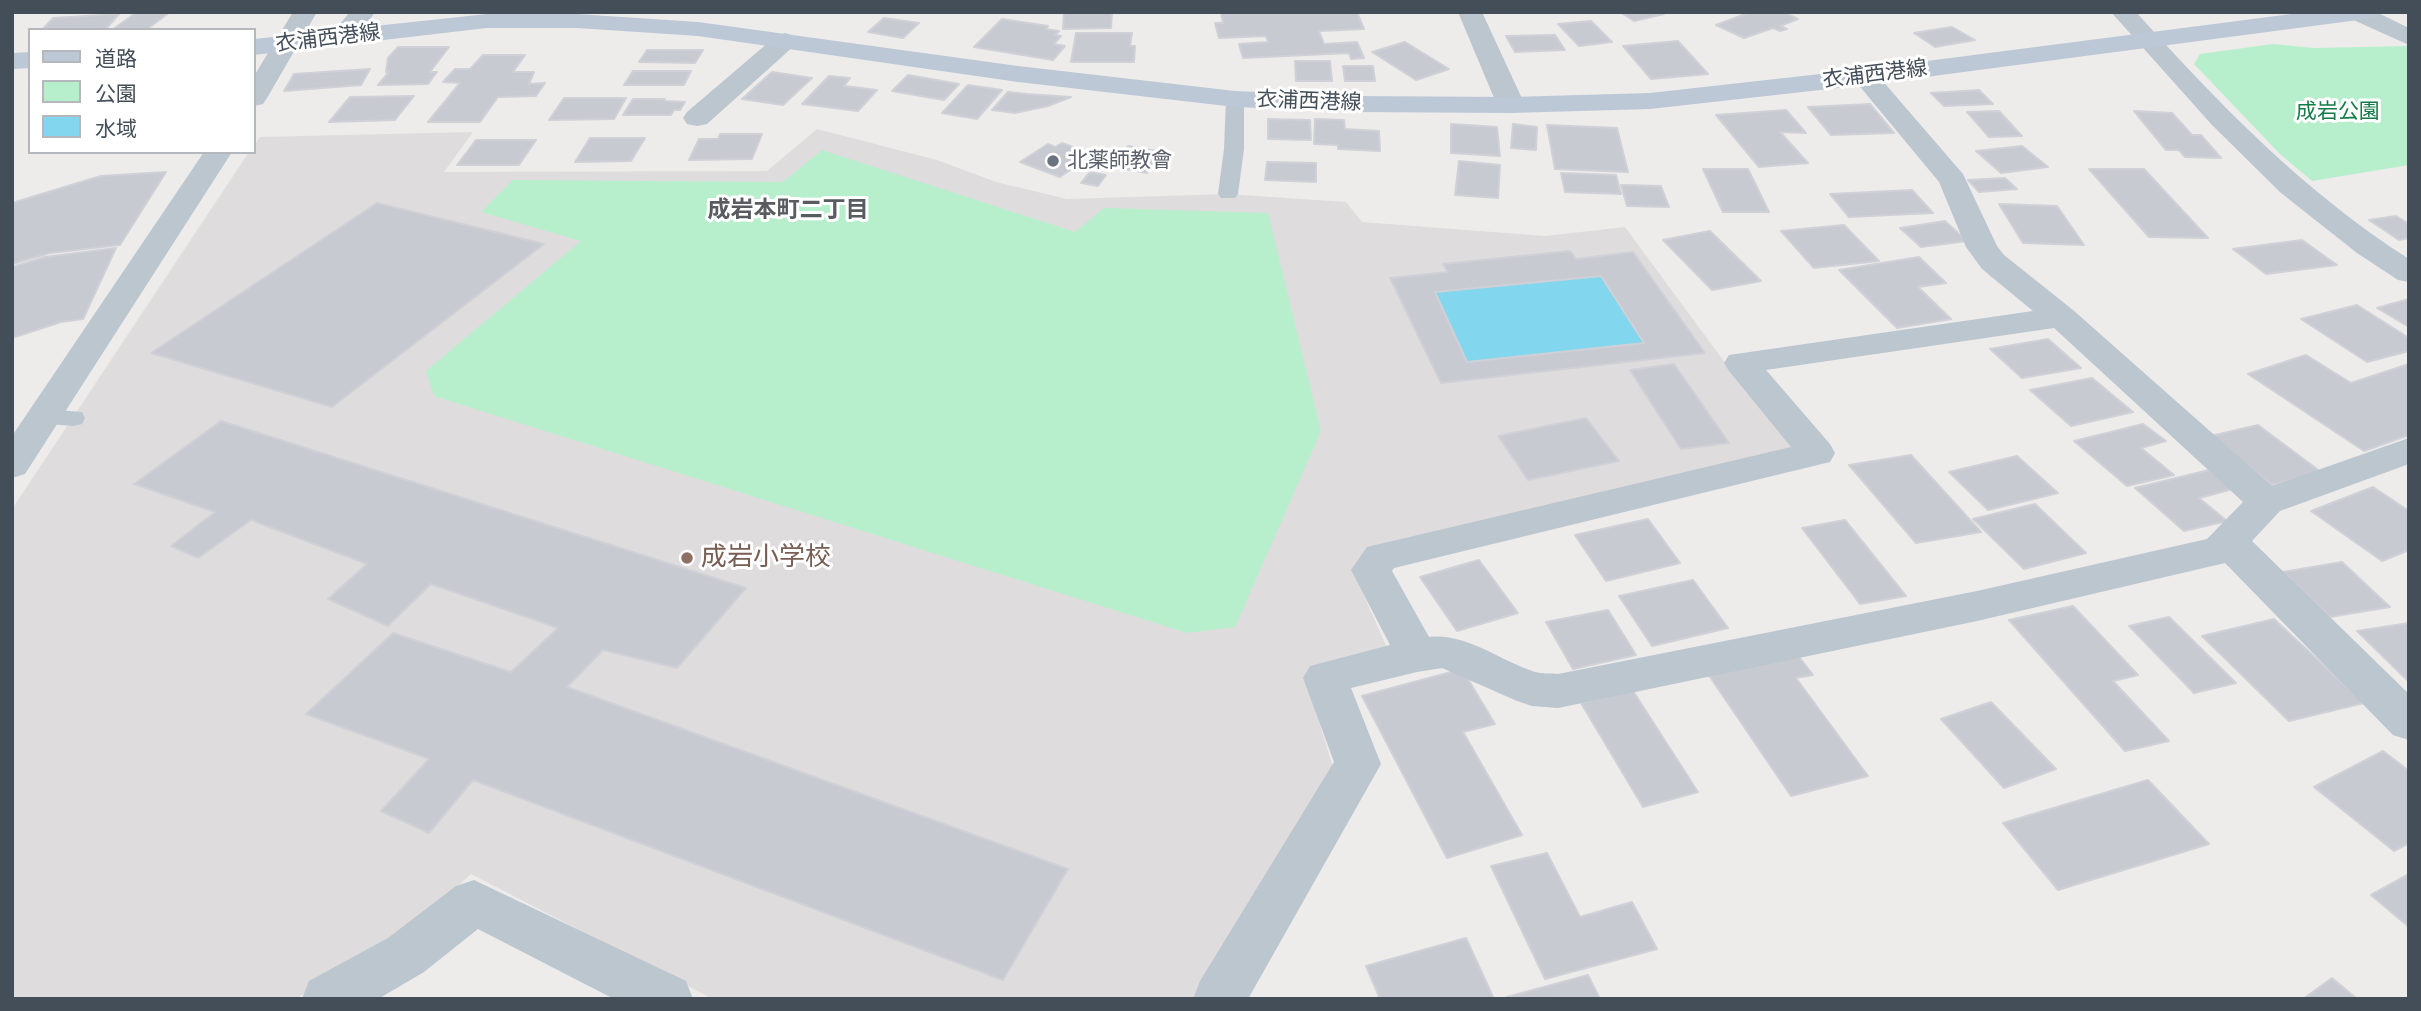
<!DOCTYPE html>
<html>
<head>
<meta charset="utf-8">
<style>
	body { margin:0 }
	#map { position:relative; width:2421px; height:1011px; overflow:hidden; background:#eeebeb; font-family:Signika,"Noto Sans JP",sans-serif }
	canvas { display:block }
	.frame { position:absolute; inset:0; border:14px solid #434e59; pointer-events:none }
	.legend { position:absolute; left:28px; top:28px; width:228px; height:126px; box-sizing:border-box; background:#fff; border:2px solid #b4b8bd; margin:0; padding:9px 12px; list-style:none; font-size:21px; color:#434e59 }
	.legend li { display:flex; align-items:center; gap:14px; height:35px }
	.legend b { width:35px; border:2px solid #b4b8bd }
</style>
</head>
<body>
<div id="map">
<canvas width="2421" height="1011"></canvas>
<div class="frame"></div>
<ul class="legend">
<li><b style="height:9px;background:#bdc8d6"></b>道路</li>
<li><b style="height:19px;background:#b7efcd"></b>公園</li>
<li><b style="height:19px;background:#82d6ed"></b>水域</li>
</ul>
</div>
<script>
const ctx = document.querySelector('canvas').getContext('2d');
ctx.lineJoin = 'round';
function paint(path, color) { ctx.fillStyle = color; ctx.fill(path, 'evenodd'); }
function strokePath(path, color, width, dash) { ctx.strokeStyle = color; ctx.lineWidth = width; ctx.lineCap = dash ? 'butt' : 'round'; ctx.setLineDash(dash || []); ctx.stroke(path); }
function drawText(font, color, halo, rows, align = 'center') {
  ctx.font = font + ' Signika,"Noto Sans JP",sans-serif'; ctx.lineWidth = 6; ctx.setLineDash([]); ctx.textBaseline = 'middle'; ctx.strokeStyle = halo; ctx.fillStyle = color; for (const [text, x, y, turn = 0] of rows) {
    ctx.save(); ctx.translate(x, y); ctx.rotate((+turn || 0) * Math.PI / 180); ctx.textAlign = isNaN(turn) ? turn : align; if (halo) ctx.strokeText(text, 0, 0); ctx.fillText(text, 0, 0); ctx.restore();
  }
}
paint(new Path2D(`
	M817 129 937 160 996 182 1067 199 1228 194 1346 202 1362 222 1545 236 1625 227 1723 360 1797 448 1352 569 1388 650 1307 684 1334 770 1196 999H713L471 874 391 946 295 999H12V509L249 152H254V146L260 137 473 132 444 172 767 171Z`), '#dfdcdd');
paint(new Path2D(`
	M2273 44 2314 48 2409 46V165L2312 181 2280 154 2194 64 2200 54Z
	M822 150 1075 232 1104 208 1268 213 1321 431 1235 627 1187 633 434 396 426 371 581 241 481 212 513 180 783 182Z`), '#b7efcd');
paint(new Path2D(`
	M1601 276 1644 343 1467 362 1435 292Z`), '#82d6ed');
const building = new Path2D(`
	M137 12H170L146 30H112Z
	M1064 12H1112L1111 28 1063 29Z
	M1357 12 1364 29 1319 31 1324 44 1357 42 1364 58 1351 59 1349 53 1243 58 1239 44 1268 42 1266 36 1219 38 1215 23H1223L1221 13Z
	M1620 12H1661L1664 14 1634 21Z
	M1751 12H1783L1798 19 1780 26 1787 29 1780 31 1773 28 1744 38 1716 25Z
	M119 14 105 30H42L53 18Z
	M884 18 919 23 903 38 868 32Z
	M1002 19 1048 26 1046 29 1059 31 1055 35 1061 36 1054 44 1065 46 1053 60 974 47Z
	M1591 21 1612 42 1579 46 1558 24Z
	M1952 27 1975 40 1935 47 1914 33Z
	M1076 33H1132L1130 46H1135L1134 62H1071Z
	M1555 35 1565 50 1515 52 1506 36Z
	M1678 41 1708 74 1651 79 1623 46Z
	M1405 42 1449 69 1416 80 1372 52Z
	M398 47H449L430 72H437L428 84 378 85 389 72H386L388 58Z
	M647 50H703L695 63 639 62Z
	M483 55H525L513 72H534L529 84 545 83 536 96 498 97 480 122H428L460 83 443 82 455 69H470Z
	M1295 61H1330L1332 81H1296Z
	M1343 66H1373L1375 81H1345Z
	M370 69 361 85 284 91 294 74Z
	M633 71H691L684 85H624Z
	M772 72 812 78 783 105 742 99Z
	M908 75 959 84 944 100 892 91Z
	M829 76 850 78 844 86 877 90 858 111 802 104Z
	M968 85 1002 90 977 119 942 113Z
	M1979 90 1993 104 1944 106 1931 93Z
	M1008 92 1027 94 1071 97 1048 106 1015 113 992 110Z
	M414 96 395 120 329 122 350 97Z
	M564 98H626L614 119 549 120Z
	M633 99H665L664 101 685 102 680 110H674L671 115H623Z
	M1870 104 1894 133 1831 135 1808 107Z
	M1786 110 1806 133 1780 132 1808 163 1759 167 1716 115Z
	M1999 111 2022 136 1989 137 1967 112Z
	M2134 111 2172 113 2192 135H2201L2221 158 2185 157 2179 150H2166Z
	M1268 119 1310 120 1311 140 1268 139Z
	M1315 119 1344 120 1345 129 1379 131 1380 151 1338 149V145L1314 144Z
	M1451 124 1497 127 1500 156 1451 153Z
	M1513 124 1537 127 1536 150 1511 148Z
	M1547 125 1617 128 1628 172 1555 169Z
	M720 134H762L752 159 689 160 699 139H718Z
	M590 138H645L631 161 575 162Z
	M476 140H536L519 165H457Z
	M1062 143 1078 149 1071 153 1086 159 1060 177 1020 162 1048 144 1055 147Z
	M1128 146 1161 152 1147 173 1115 167 1118 164 1111 162 1119 150 1125 151Z
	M2022 146 2048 167 2001 173 1976 151Z
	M1459 161 1500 165 1498 198 1455 195Z
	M1267 162 1316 163V182L1265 180Z
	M1703 169H1748L1769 212H1723Z
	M2089 169H2144L2208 238 2149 237Z
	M166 172 120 245 50 253 12 264V203L101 176Z
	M1090 172 1106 175 1098 186 1081 183Z
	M1561 173 1616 175 1621 194 1565 192Z
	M2005 178 2017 189 1979 192 1968 180Z
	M1621 185 1661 186 1669 207 1627 206Z
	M1912 190 1933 213 1849 217 1830 194Z
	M377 203 544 244 332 407 151 353Z
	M1999 204 2057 206 2084 245 2023 243Z
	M2396 216 2409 224V238L2399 240 2369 220Z
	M1945 221 1967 241 1921 247 1900 228Z
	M1844 225 1879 261 1814 268 1781 231Z
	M1710 231 1761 281 1712 290 1663 240Z
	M2302 240 2337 265 2266 274 2233 249Z
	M116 248 83 319 61 322 12 338V267L45 257Z
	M1570 251 1576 259 1633 252 1705 353 1441 383 1390 278 1448 272 1443 264ZM1601 276 1644 343 1467 362 1435 292Z
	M1919 257 1946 283 1918 287 1951 319 1897 328 1839 270Z
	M2409 299V327L2377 308Z
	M2357 305 2409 338V351L2367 362 2301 319Z
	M2048 339 2081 368 2022 378 1990 349Z
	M2306 355 2351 383 2409 364V435L2364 451 2248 374Z
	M1674 364 1729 443 1681 449 1630 370Z
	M2092 378 2133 412 2071 426 2030 390Z
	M1586 418 1619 461 1528 480 1498 436Z
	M221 421 746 588 677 668 603 650 567 687 1068 869 1003 980 473 780 429 833 381 811 429 759 306 714 393 633 511 672 558 628 431 584 388 626 328 599 367 564 251 520 198 558 171 546 215 512 134 484Z
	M2143 424 2166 441 2141 448 2174 475 2127 486 2074 441Z
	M2258 425 2321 472 2272 485 2211 436Z
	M1911 455 1981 532 1916 543 1849 465Z
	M2017 456 2058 493 1988 510 1949 472Z
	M2209 470 2233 489 2199 498 2227 521 2184 531 2135 488Z
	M2373 487 2409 511V550L2382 561 2311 511Z
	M2035 504 2086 553 2024 569 1973 519Z
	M1648 519 1680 563 1606 581 1575 535Z
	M1845 520 1906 596 1860 604 1802 528Z
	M1479 560 1518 613 1457 631 1420 577Z
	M2342 562 2390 607 2330 617 2283 572Z
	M1693 580 1728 628 1652 646 1619 596Z
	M2073 606 2138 675 2113 681 2169 741 2125 751 2009 620Z
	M1608 610 1636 655 1573 669 1546 622Z
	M2169 617 2236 683 2194 693 2129 626Z
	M2274 619 2364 703 2289 721 2202 636Z
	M2409 623V682L2357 631Z
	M1797 654 1813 675 1796 678 1868 776 1791 796 1708 674Z
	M1462 669 1495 724 1463 732 1522 835 1447 858 1362 696Z
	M1633 691 1698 792 1643 807 1581 703Z
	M1991 702 2056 769 2004 788 1941 719Z
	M2383 751 2409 771V843L2394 851 2314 787Z
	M2148 780 2209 844 2058 890 2003 823Z
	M1547 853 1580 917 1632 902 1657 949 1545 979 1491 866Z
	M2409 874V927L2371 895Z
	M1466 938 1494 999H1380L1366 966Z
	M1588 975 1600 999 1507 997Z
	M2332 978 2357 999H2303Z`);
paint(building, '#c8cad1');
strokePath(building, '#cfd1d7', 2);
paint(new Path2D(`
	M1235 94 1244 99V149L1238 194 1235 198H1221L1218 194 1224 149 1226 99Z
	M45 409 82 412 85 418 82 424 73 426 36 423 33 417 36 411Z`), '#bbc6cf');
paint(new Path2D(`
	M293 12H317L267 98 263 104 254 106V76Z
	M350 12H375C364 28 353 48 332 43L328 38Z
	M1458 12H1482L1525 105 1521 111 1511 113 1501 111 1497 105Z
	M2111 12H2136C2219 104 2304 192 2409 259V282L2398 280 2357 253 2281 193 2212 125Z
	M2376 12 2409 28V45L2349 18 2346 13Z
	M785 33 794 36 798 41 794 46 707 124 697 126 687 124 683 118 687 112 776 36Z
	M1865 69 1874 71 1963 174 1997 246 2004 255 2073 310 2272 486 2409 438V464L2280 511 2252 541 2409 694V740L2393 735 2225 563 1977 621 1558 708 1532 706 1517 701 1442 668 1417 672 1351 688 1381 764 1248 999H1193L1200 981 1334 762 1303 678 1310 666 1390 645 1351 570 1367 547 1791 447 1729 371 1724 363 1729 355 2033 311 1982 269 1966 247 1939 182 1852 77 1856 71ZM2054 328 2243 502 2207 539 1977 591 1558 674C1551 673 1542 674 1535 672 1500 661 1467 633 1429 637L1392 571 1394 568 1830 462 1835 453 1830 444 1766 370Z
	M204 152H232L25 474 12 478V436Z
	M474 880 686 981 693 999H614L478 929 424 972 378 999H302L309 981 388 938 456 886Z`), '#bbc6cf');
paint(new Path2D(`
	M2307 12H2378L2375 17 2366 19 1865 85 1650 109 1511 113 1355 112 1235 107 1018 82 698 36 577 28H487L254 55V39L487 14H577L698 22 1018 66 1235 91 1355 96 1511 97 1650 93 1865 69Z
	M30 52V68L12 69V53Z`), '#bdc8d6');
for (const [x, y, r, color] of [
	[1053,161,7,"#6b7280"],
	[687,558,7,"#8d6e63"]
]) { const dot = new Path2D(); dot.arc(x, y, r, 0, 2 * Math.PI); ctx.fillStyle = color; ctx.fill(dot); strokePath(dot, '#fff', 2.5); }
drawText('21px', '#434e59', '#fff', [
	["衣浦西港線",328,39,-7],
	["衣浦西港線",1875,75,-7],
	["衣浦西港線",1309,102,2]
]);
drawText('21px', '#147b48', '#fff', [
	["成岩公園",2338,112]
]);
drawText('21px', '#5b616d', '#fff', [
	["北薬師教會",1067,161]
], 'left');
drawText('bold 23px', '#585c60', '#fff', [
	["成岩本町二丁目",788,211]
]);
drawText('26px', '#785e54', '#fff', [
	["成岩小学校",701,558]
], 'left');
</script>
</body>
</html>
